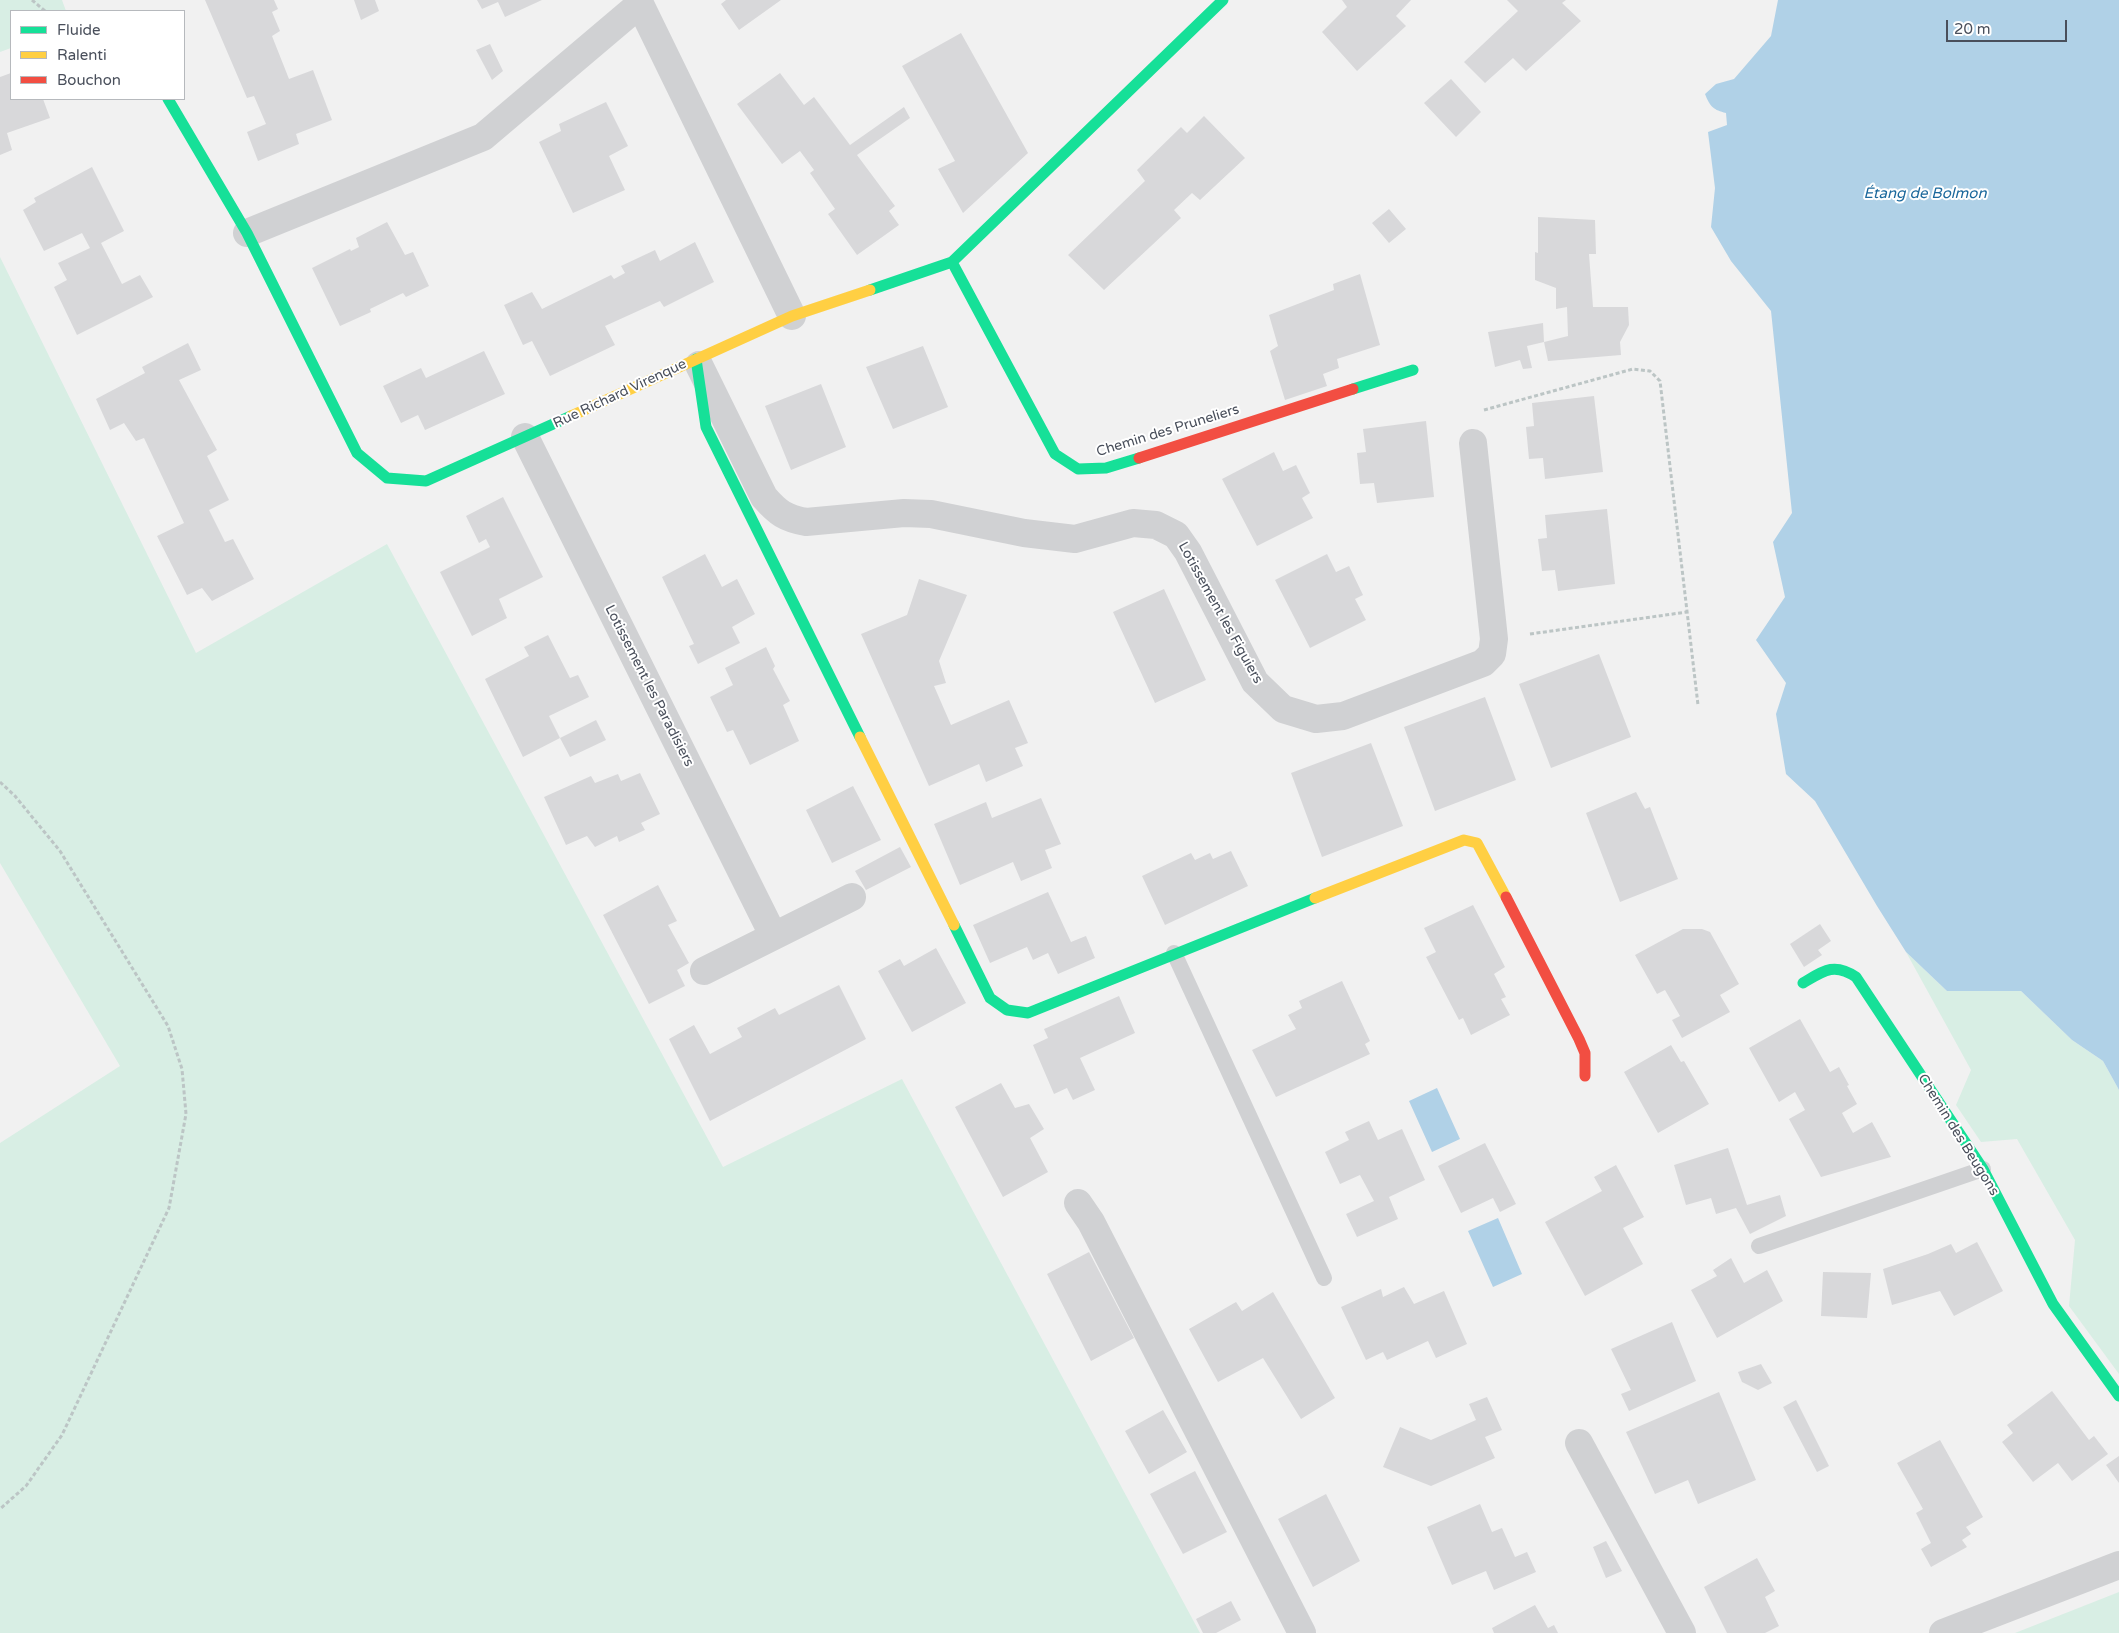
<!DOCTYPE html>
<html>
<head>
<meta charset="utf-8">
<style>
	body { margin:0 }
	#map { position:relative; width:2119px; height:1633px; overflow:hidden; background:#f1f1f1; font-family:"Varela Round",sans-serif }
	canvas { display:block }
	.legend { position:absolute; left:10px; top:10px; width:175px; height:90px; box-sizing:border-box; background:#fff; border:1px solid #b6b9bd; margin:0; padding:6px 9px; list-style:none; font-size:15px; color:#494f5b }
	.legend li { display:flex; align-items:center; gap:10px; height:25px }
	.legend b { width:25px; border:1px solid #b6b9bd }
	.scale { position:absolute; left:1946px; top:20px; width:121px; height:22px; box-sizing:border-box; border:2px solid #494f5b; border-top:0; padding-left:6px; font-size:15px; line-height:18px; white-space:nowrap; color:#494f5b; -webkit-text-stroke:4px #fff; paint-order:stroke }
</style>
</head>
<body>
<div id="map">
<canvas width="2119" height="1633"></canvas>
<ul class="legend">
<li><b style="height:6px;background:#16e098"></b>Fluide</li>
<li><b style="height:6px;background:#ffcf43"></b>Ralenti</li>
<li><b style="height:6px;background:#f24e42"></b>Bouchon</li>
</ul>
<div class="scale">20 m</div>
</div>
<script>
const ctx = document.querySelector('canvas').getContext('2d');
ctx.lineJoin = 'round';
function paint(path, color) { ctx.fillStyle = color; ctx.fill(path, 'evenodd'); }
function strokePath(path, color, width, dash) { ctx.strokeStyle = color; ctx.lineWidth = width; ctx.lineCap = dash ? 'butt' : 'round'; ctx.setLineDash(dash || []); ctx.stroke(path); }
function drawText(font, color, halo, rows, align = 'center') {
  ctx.font = font + ' "Varela Round",sans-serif'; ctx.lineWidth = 4; ctx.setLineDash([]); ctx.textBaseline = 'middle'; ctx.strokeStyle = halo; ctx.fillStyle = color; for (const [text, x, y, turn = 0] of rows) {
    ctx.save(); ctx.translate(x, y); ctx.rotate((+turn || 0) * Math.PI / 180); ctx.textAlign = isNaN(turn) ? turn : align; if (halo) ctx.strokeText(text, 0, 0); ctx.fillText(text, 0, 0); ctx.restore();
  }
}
paint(new Path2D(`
	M0 0H62L66 11H11V48L0 52Z
	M0 257 196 653 387 544 723 1167 902 1079 1200 1633H0V1143L120 1066 0 863Z
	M1906 952 1947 991H2021L2072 1040 2103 1061 2119 1090V1374L2069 1306 2075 1240 2017 1139 1981 1142 1956 1105 1971 1070Z
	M2119 1592V1633H2015Z`), '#d8eee4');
paint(new Path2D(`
	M1778 0H2119V1090L2103 1061 2072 1040 2021 991H1947L1906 952 1877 906 1815 801 1786 774 1776 714 1786 683 1756 640 1785 597 1773 542 1792 513 1771 311 1731 261 1711 227 1715 188 1708 132 1727 125 1726 113C1714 110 1710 107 1705 94L1716 84 1734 79 1771 36Z
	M1437 1088 1460 1139 1432 1152 1409 1101Z
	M1498 1218 1522 1274 1493 1287 1468 1231Z`), '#b0d1e7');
paint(new Path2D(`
	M205 0H274L278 9 272 12 280 31 272 36 289 79 313 70 332 120 296 134 299 144 258 161 247 132 266 124 254 96 247 98Z
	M354 0H375L379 11 361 20Z
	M477 0H542L505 17 498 2 482 9Z
	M726 0H781L739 30 721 4Z
	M1342 0H1411L1396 16 1406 26 1357 71 1322 32 1347 7Z
	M1507 0H1566L1562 3 1581 21 1526 71 1513 58 1485 83 1464 62 1518 11Z
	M961 33 1028 153 963 213 938 169 955 161 902 66Z
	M490 44 503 71 492 80 476 50Z
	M11 73V99H43L50 118 7 133 12 150 0 155V77Z
	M780 73 804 105 814 97 850 145 904 107 910 118 857 155 895 206 889 211 899 225 857 255 828 214 835 209 810 173 814 170 800 151 782 164 737 104Z
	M1451 79 1481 112 1456 137 1424 103Z
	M606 102 628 146 609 156 625 190 573 213 539 142 561 131 559 124Z
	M1204 116 1245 158 1200 200 1192 193 1174 210 1181 218 1104 290 1068 255 1145 181 1137 170 1181 127 1187 133Z
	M92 167 124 231 101 243 122 284 140 275 153 297 77 335 54 287 67 280 58 263 90 248 82 233 44 251 23 210 36 202 34 198Z
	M1389 209 1406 229 1389 243 1372 223Z
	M1538 217 1595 220 1596 254H1589L1593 307H1628L1629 325 1620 342 1621 355 1548 361 1544 342 1568 336 1567 307 1556 309V288L1535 280V252L1538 253Z
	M387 222 405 255 413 252 429 286 406 297 403 293 370 309 371 312 340 326 312 268 350 249 351 251 359 247 356 238Z
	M695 242 714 282 664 307 660 301 605 326 615 345 550 376 532 341 523 345 504 305 532 292 542 309 611 275 614 279 625 273 621 266 655 250 660 261Z
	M1360 274 1380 345 1337 359 1339 368 1323 374 1327 386 1285 400 1270 351 1278 346 1269 315 1334 290 1333 284Z
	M1543 323 1544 342 1527 346 1532 368 1523 369 1520 360 1495 367 1488 332Z
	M188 343 201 370 179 380 217 450 207 456 229 500 209 510 225 542 233 539 254 579 212 601 202 588 187 595 157 536 184 523 144 438 136 441 124 423 110 430 96 399 145 373 142 367Z
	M923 346 948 407 893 429 866 367Z
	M484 351 505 394 425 430 418 415 401 423 383 386 421 368 426 378Z
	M821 384 846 447 791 470 765 406Z
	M1594 396 1603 472 1545 479 1543 458 1529 459 1526 427 1534 426 1532 403Z
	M1426 421 1434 497 1377 503 1374 483 1360 484 1357 453 1366 452 1363 429Z
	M1274 452 1283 471 1296 465 1310 493 1302 498 1313 518 1257 546 1222 479Z
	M503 497 543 577 499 599 507 618 472 636 440 572 490 547 486 539 479 543 466 516Z
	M1607 509 1615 584 1558 591 1555 570 1542 571 1538 539 1547 538 1545 515Z
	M705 554 722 587 737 579 755 614 732 627 740 643 698 664 689 646 694 644 662 577Z
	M1327 554 1336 572 1349 566 1363 595 1355 599 1366 620 1310 648 1275 580Z
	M919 579 967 595 939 661 946 683 934 686 951 725 1009 700 1028 743 1015 748 1023 766 986 782 979 764 929 786 861 634 907 615Z
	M1164 589 1206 680 1155 703 1113 612Z
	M548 635 570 678 578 675 589 697 549 716 560 738 596 720 606 740 570 757 560 738 523 757 485 679 529 656 524 647Z
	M766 647 775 666 773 669 790 701 783 705 799 741 750 765 733 730 727 732 710 697 733 685 725 668Z
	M1599 654 1631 737 1551 768 1519 684Z
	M1485 697 1516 780 1435 811 1404 727Z
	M1371 743 1403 826 1322 857 1291 773Z
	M640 773 660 814 641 823 645 830 619 842 617 836 595 847 587 836 566 845 544 797 591 776 595 783 618 774 621 781Z
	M853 786 881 840 832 863 806 810Z
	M1636 792 1645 809 1650 807 1678 879 1620 902 1586 813Z
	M1041 798 1061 844 1045 850 1052 868 1021 881 1013 862 960 885 934 824 986 802 992 818Z
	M900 847 911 867 866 890 855 871Z
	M1231 851 1248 886 1165 925 1142 876 1191 853 1195 860 1210 853 1213 859Z
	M658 885 677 921 668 925 689 963 677 970 685 986 649 1004 603 915Z
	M1048 892 1071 942 1086 936 1095 958 1058 974 1048 953 1033 960 1027 947 990 963 973 925Z
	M1473 905 1505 967 1494 974 1506 997 1501 999 1510 1015 1471 1035 1463 1018 1459 1020 1426 957 1436 952 1424 928Z
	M1820 924 1831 941 1818 950 1822 955 1804 967 1790 944Z
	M1683 929H1702L1710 932 1739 984 1720 995 1730 1012 1682 1038 1672 1020 1680 1016 1665 990 1657 994 1635 955Z
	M936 948 966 1003 912 1032 878 971 900 959 904 966Z
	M1342 981 1370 1041 1365 1044 1370 1054 1276 1097 1252 1050 1296 1029 1288 1015 1302 1008 1299 1001Z
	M839 985 866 1039 710 1121 669 1039 694 1025 710 1054 742 1037 737 1028 775 1008 779 1015Z
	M1119 996 1135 1033 1080 1058 1095 1090 1073 1100 1067 1088 1054 1094 1033 1045 1048 1038 1044 1029Z
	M1800 1019 1830 1072 1839 1067 1849 1085 1847 1086 1857 1104 1842 1113 1853 1133 1872 1122 1891 1157 1821 1177 1789 1119 1805 1110 1795 1092 1779 1102 1749 1048Z
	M1671 1045 1681 1062 1684 1061 1709 1104 1658 1133 1624 1072Z
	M1001 1083 1015 1108 1029 1104 1044 1129 1030 1138 1048 1172 1003 1197 955 1107Z
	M1369 1121 1378 1140 1402 1129 1425 1180 1389 1197 1398 1219 1357 1237 1346 1214 1374 1201 1360 1175 1340 1184 1325 1152 1349 1140 1345 1132Z
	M1485 1143 1516 1204 1500 1212 1493 1198 1461 1213 1438 1166Z
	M1728 1148 1747 1205 1780 1195 1786 1216 1750 1234 1736 1208 1716 1214 1711 1198 1686 1205 1674 1165Z
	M1616 1165 1644 1217 1623 1228 1643 1264 1585 1296 1545 1222 1602 1191 1594 1177Z
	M1977 1242 2003 1291 1954 1316 1940 1291 1892 1305 1883 1269 1928 1254 1951 1244 1956 1253Z
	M1089 1252 1134 1338 1091 1361 1047 1274Z
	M1731 1258 1744 1283 1767 1270 1783 1301 1717 1338 1691 1290 1717 1276 1713 1270Z
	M1823 1272 1871 1273 1867 1318 1821 1316Z
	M1404 1287 1414 1304 1444 1291 1467 1344 1436 1358 1428 1341 1387 1360 1383 1352 1366 1360 1341 1307 1381 1289 1383 1297Z
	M1273 1292 1335 1398 1301 1419 1263 1358 1218 1382 1189 1329 1236 1302 1242 1311Z
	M1672 1322 1696 1381 1629 1411 1621 1394 1631 1390 1611 1349Z
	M1761 1364 1772 1383 1758 1390 1742 1382 1738 1372Z
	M2052 1391 2089 1440 2094 1436 2108 1454 2072 1481 2058 1463 2033 1482 2002 1442 2013 1433 2007 1425Z
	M1719 1392 1756 1480 1698 1504 1688 1480 1655 1494 1626 1432Z
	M1487 1397 1502 1430 1485 1437 1495 1458 1431 1486 1383 1467 1400 1427 1431 1440 1476 1420 1469 1404Z
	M1796 1400 1829 1466 1817 1472 1783 1407Z
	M1163 1410 1187 1452 1149 1474 1125 1431Z
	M1940 1440 1983 1517 1966 1527 1971 1534 1962 1540 1967 1547 1931 1567 1921 1549 1931 1543 1916 1513 1923 1509 1897 1463Z
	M2119 1456V1483L2106 1465Z
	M1195 1471 1227 1532 1183 1554 1150 1494Z
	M1326 1494 1360 1561 1313 1587 1278 1519Z
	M1480 1504 1492 1532 1502 1528 1515 1557 1527 1552 1536 1572 1494 1590 1486 1571 1452 1585 1427 1527Z
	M1606 1541 1622 1571 1606 1578 1593 1547Z
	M1757 1558 1775 1591 1765 1597 1779 1626 1765 1633H1727L1704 1587Z
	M1231 1601 1241 1620 1216 1633H1203L1196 1619Z
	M1535 1605 1548 1628 1554 1625 1558 1633H1494L1492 1628Z`), '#d8d8da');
strokePath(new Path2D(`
	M32 0 45 11
	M1484 410 1633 369 1650 371 1660 381 1698 705
	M1530 634 1687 612
	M0 782 15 796 60 851 168 1026 182 1069 186 1114 169 1208 62 1435 26 1486 0 1509`), '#bcc5c5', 3, [4, 2.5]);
strokePath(new Path2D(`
	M1174 953 1324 1278
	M1759 1246 1983 1169`), '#d0d1d3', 16);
strokePath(new Path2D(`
	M638 0 792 316
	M247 233 483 137 640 4
	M699 365 764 497C778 513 785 518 806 522L904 513 931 514 1024 533 1075 539 1133 523 1156 525 1176 535 1188 552 1255 682 1283 709 1316 719 1343 716 1483 663 1492 654 1494 639 1473 443
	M525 437 773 935
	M704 971 852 897
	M1078 1203 1091 1222 1302 1633
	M1579 1443 1682 1633
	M1943 1633 2119 1565`), '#d0d1d3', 28);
strokePath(new Path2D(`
	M168 99 247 233 357 453 387 478 426 481 571 416
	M952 262 1055 454 1078 469 1106 468 1139 458
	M870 290 952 262 1223 0
	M696 359 706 427 860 737
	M1353 389 1413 370
	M954 925 990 998 1007 1010 1028 1013 1315 898
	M1803 983C1823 971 1834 962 1856 977L1983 1169 2053 1304 2119 1396`), '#16e098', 11);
strokePath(new Path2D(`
	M571 416 792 316 870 290
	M860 737 954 925
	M1315 898 1464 840 1477 843 1506 897`), '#ffcf43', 11);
strokePath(new Path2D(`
	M1139 458 1353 389
	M1506 897 1579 1039 1585 1053V1076`), '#f24e42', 11);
drawText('14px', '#494f5b', '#fff', [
	["Rue Richard Virenque",620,394,-25],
	["Chemin des Pruneliers",1168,431,-17],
	["Lotissement les Figuiers",1220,613,61],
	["Lotissement les Paradisiers",649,686,63],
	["Chemin des Beugons",1958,1135,58]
]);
drawText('italic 15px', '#1b689c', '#fff', [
	["Étang de Bolmon",1925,194]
]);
</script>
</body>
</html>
